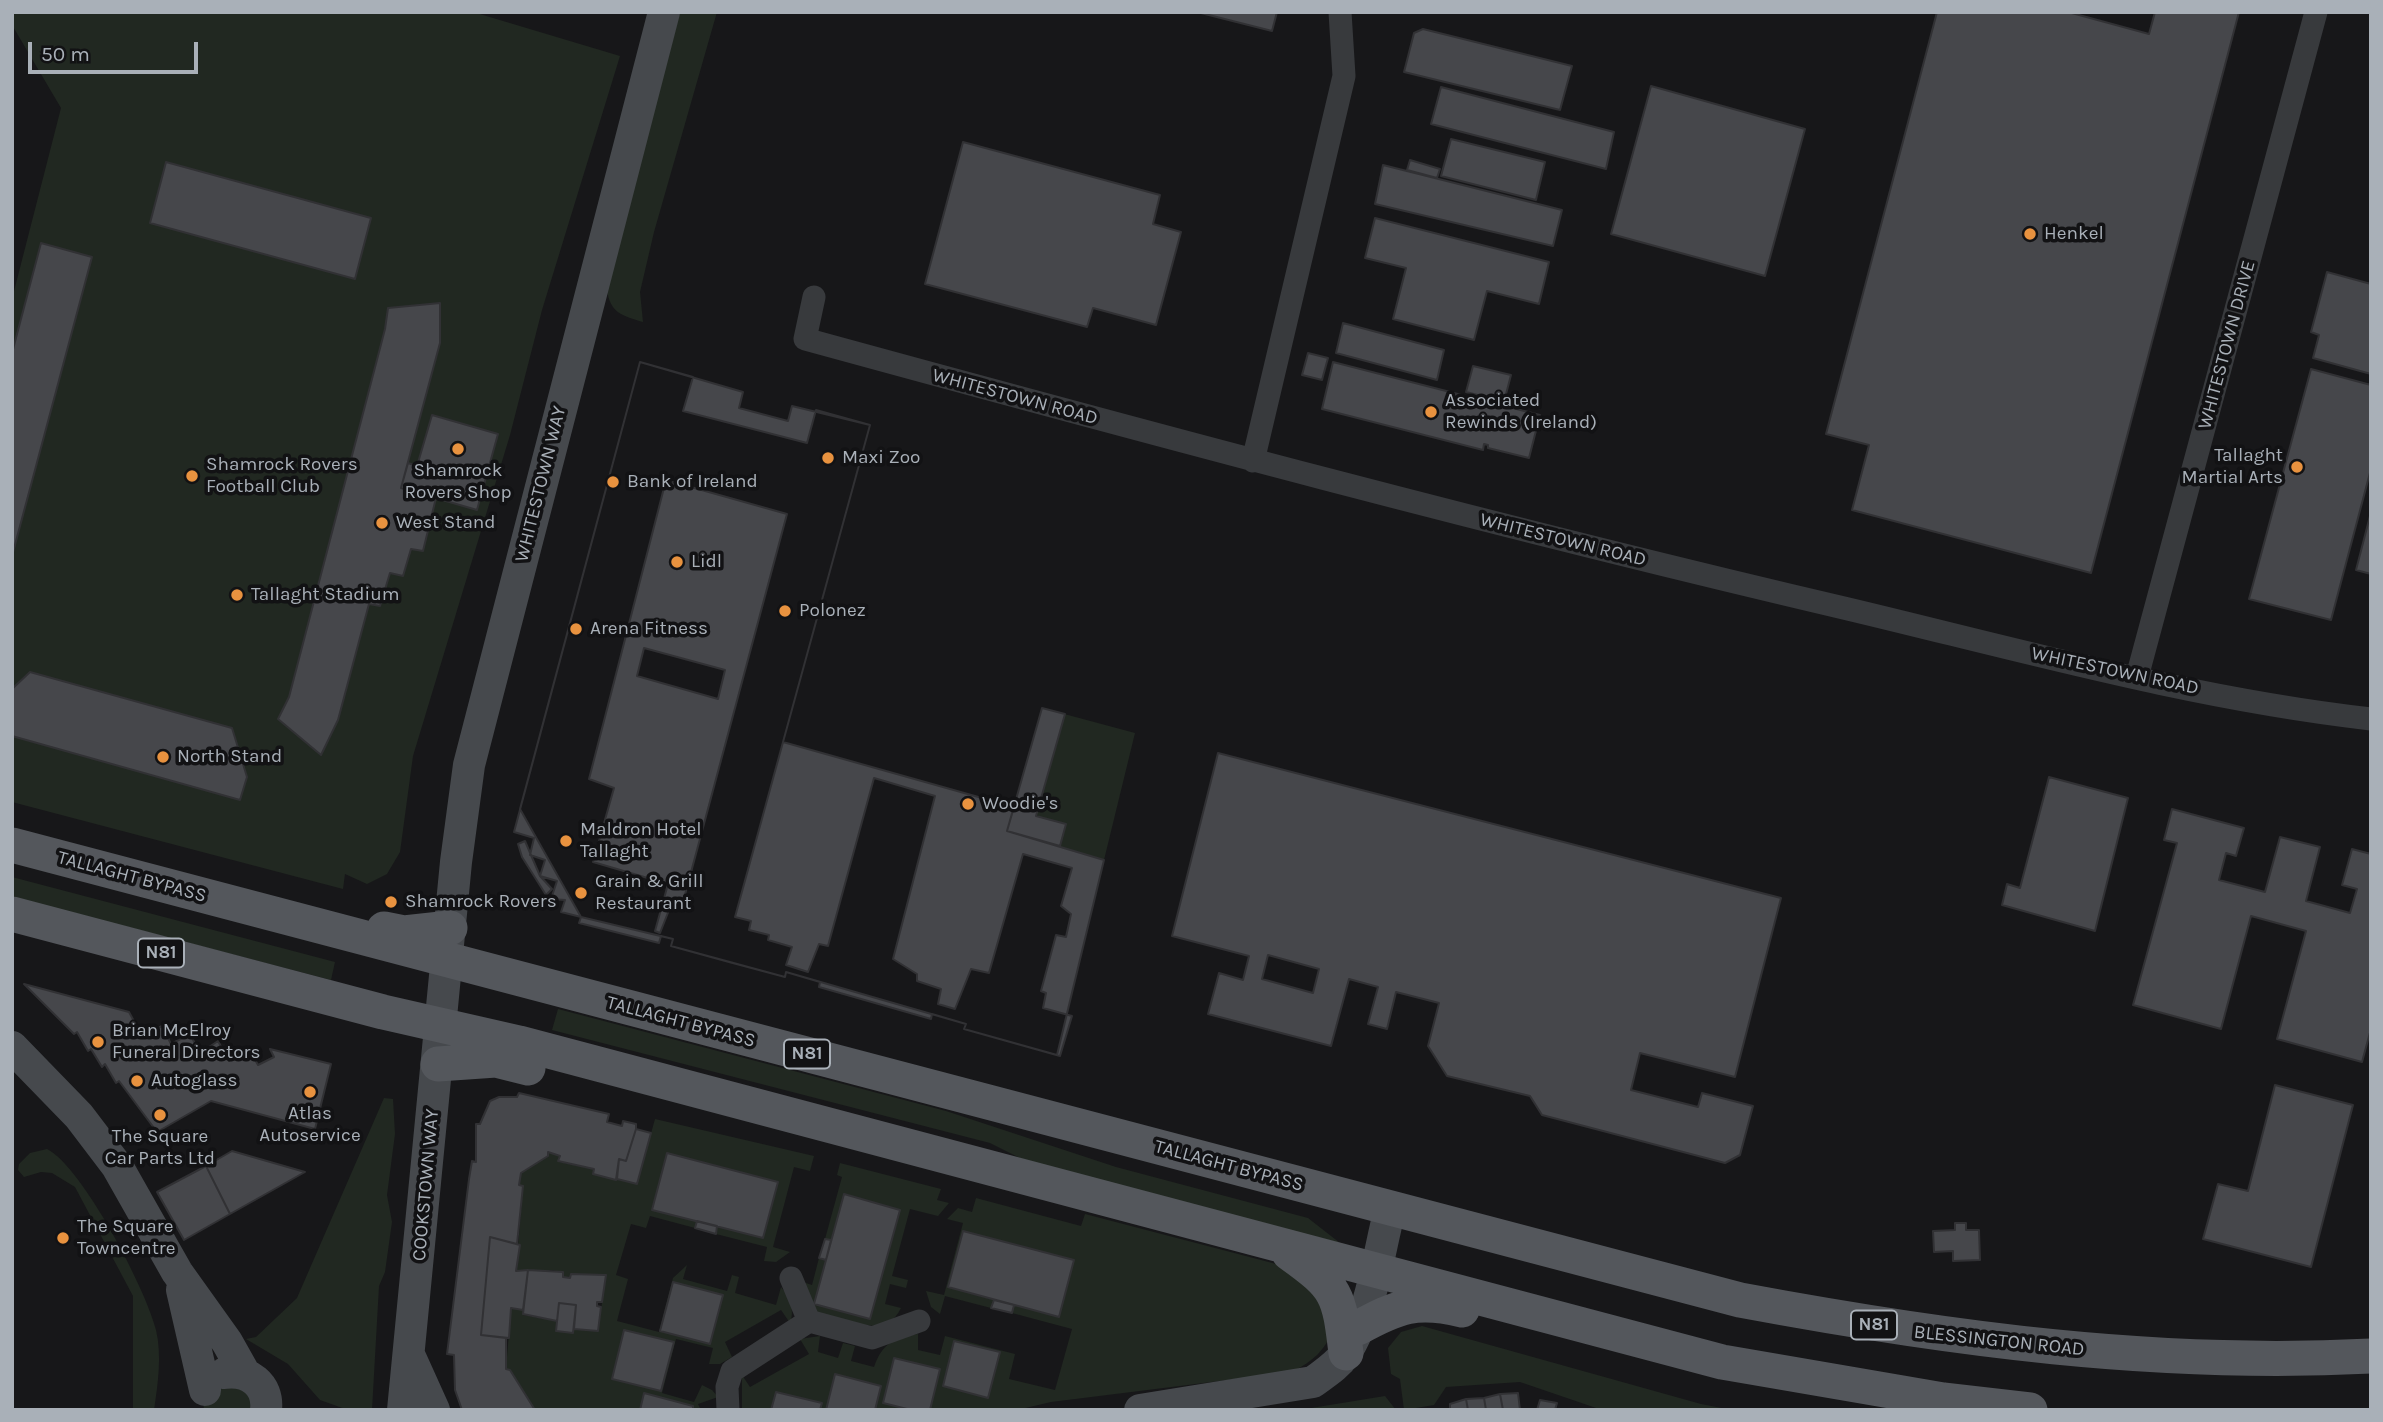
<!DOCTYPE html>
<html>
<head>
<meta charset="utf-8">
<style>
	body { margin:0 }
	#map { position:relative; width:2383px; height:1422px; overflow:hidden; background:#171719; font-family:Karla,sans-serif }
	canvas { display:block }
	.frame { position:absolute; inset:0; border:14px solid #a9b0b8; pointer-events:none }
	.scale { position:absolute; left:28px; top:42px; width:170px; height:32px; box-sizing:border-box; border:4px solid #a9b0b8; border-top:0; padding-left:9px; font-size:21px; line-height:24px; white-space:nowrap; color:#a9b0b8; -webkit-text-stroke:5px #121214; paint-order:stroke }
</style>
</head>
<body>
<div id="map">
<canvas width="2383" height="1422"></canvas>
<div class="frame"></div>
<div class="scale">50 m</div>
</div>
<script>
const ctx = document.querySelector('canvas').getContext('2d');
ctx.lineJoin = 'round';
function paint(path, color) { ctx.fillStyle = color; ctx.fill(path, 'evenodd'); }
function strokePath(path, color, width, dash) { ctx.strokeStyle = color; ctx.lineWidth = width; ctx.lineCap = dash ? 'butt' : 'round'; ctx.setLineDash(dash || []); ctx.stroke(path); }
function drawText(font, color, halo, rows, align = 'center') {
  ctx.font = font + ' Karla,sans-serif'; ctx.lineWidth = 7; ctx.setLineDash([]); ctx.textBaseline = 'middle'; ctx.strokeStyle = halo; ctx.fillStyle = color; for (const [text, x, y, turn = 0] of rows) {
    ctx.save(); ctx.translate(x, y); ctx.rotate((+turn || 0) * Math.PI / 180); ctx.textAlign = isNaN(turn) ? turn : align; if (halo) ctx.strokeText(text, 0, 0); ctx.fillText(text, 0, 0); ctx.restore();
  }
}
paint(new Path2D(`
	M12 12H473L620 56 542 310 510 435 413 756 400 852 387 874 367 884 345 874 343 889 12 802V299L61 108 12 25Z
	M680 12H717L654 232 640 292 643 322C623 316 610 313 607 290Z
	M1042 708 1135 733 1104 860 1007 831Z
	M12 877 335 962 331 980 12 897Z
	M558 1009 946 1111 1116 1167 1308 1218 1340 1243 1036 1166 990 1143 552 1030Z
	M384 1098 393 1099 395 1134 387 1195 392 1222 385 1272 379 1286 372 1410H348L320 1400 288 1364 246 1339 256 1337 297 1298Z
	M655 1119 814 1156 810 1171 794 1167 773 1247 790 1252 776 1262 764 1261 767 1247 716 1234 717 1226 763 1238 777 1182 697 1221 695 1228 650 1216 646 1228 631 1224 616 1275 628 1279 617 1321 659 1332 673 1278 687 1265 683 1279 727 1291 732 1275 739 1277 735 1293 776 1305 781 1287C790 1297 795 1310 790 1323L781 1310 725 1342 732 1357 720 1364H709L713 1348 676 1339 662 1393 694 1402 702 1385 712 1390 718 1397 698 1404 701 1410H535L510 1370 506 1369 511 1308 523 1310V1315L557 1321 556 1331 573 1333 574 1329 598 1331 606 1275C591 1273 579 1279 563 1277V1272L550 1270 549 1273 516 1271 523 1187 519 1185 521 1173 548 1156V1152L560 1156 559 1162 594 1169 593 1174 637 1184Z
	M47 1149C82 1166 147 1291 156 1330 162 1355 158 1384 154 1410H133V1296L75 1187 52 1173 41 1172 24 1177 18 1170 19 1164 30 1153Z
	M840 1163 941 1189 937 1200 949 1203 938 1216 910 1209 892 1276 908 1280 906 1288 890 1284 885 1304 901 1308C886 1341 842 1319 816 1312L803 1282 812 1285 819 1258 826 1260 814 1304 870 1319 900 1210 844 1194 831 1240 825 1239 842 1177 837 1175Z
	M976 1198 1081 1226 1085 1214 1284 1266 1309 1276 1333 1329C1325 1351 1313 1361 1292 1372L1051 1402 1017 1410H742V1375L750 1387 809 1354 800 1339 820 1336 818 1352 838 1358 843 1343 855 1346 851 1361 874 1367C882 1344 893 1338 918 1334V1350L940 1355 945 1336 1015 1354 1009 1379 1055 1390 1072 1329 1012 1313 1014 1305 1059 1316 963 1231 948 1287 994 1300 991 1308 945 1296 940 1314 931 1307 926 1291 944 1295 963 1223 947 1219 958 1208 972 1212Z
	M1422 1326 1701 1404 1732 1410H1602L1520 1382 1446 1387 1434 1405 1404 1410 1400 1379 1391 1374 1388 1348 1401 1332Z
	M231 1374 265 1410H204L203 1402Z
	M1385 1396 1396 1410H1299Z`), '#212821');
const building = new Path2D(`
	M1197 12H1277L1272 31Z
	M1937 12H2068L2149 34 2155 12H2239L2091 573 1852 510 1869 445 1826 434Z
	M1423 29 1572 66 1560 110 1404 72 1414 33Z
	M1651 86 1805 129 1765 276 1611 234Z
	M1441 87 1614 132 1606 169 1431 124Z
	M1451 139 1545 162 1536 200 1441 176Z
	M963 142 1160 195 1153 224 1181 232 1156 325 1093 308 1087 327 925 284Z
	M1410 160 1440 169 1437 178 1407 170Z
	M166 162 371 218 355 279 150 223Z
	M1383 165 1562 210 1553 246 1375 204Z
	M1375 218 1549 262 1539 304 1487 291 1474 340 1393 319 1406 268 1365 258Z
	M41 243 92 257 12 556V353Z
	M2327 272 2371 284V374L2313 358 2319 335 2311 332Z
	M440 303V343L401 488 436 498 423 551 411 549 403 576 390 573 380 606 369 604 338 720 321 755 278 719 289 697 385 329 388 308Z
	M1343 323 1444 350 1437 380 1336 353Z
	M1308 353 1328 358 1322 380 1302 375Z
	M640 362 693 377 683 411 807 443 816 410 870 425 735 917 751 921 749 930 769 935 768 940 792 947 786 965 808 972 819 944 828 946 874 778 935 796 893 959 917 974V981L941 989 938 1004 955 1009 971 969 989 973 1023 854 1072 868 1061 906 1071 914 1066 937 1056 935 1041 991 1046 993 1043 1008 1072 1016 1060 1056 964 1029 966 1024 932 1014 931 1019 819 987 820 982 786 972 785 977 671 946 673 939 661 936 659 943 579 923 581 917 561 912 565 900 551 899 557 881 540 876 545 860 530 855 534 838 514 832ZM666 480 787 514 682 906 671 905 660 933 655 931 668 884 593 862 614 788 589 779Z
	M640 362 743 392 739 408 788 421 792 406 870 425 783 742 1014 807 1007 831 1104 860 1057 1055 964 1029 966 1024 786 972 785 977 729 962 671 946 673 939 581 917 520 809Z
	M1333 362 1540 415 1529 458 1488 448V445L1484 444 1483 450 1322 409Z
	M1473 366 1511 375 1504 402 1466 392Z
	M2311 369 2371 385V469L2331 620 2249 599Z
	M432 415 498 434 477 510 401 488 408 463 417 466Z
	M2371 512V574L2356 570Z
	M644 648 725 670 718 699 637 676Z
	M30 672 232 728 247 777 240 800 12 736V689Z
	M1042 708 1065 714 1036 816 1066 824 1060 846 1007 831Z
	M1218 753 1781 898 1735 1077 1640 1053 1631 1090 1698 1107 1702 1093 1753 1106 1740 1155 1725 1163 1542 1115 1530 1096 1447 1076 1428 1046 1439 1003 1396 992 1387 1029 1368 1024 1378 987 1349 979 1331 1046 1208 1014 1219 973 1243 980 1249 956 1172 936ZM1268 955 1319 969 1313 993 1262 979Z
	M2049 777 2128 798 2095 931 2002 905 2007 884 2020 888Z
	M2172 809 2244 828 2236 856 2226 853 2219 880 2265 892 2280 837 2320 847 2306 901 2350 913 2357 889 2342 885 2352 849 2371 854V1029L2362 1062 2277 1039 2306 931 2251 916 2221 1029 2133 1005 2177 843 2164 840Z
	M525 841 540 876 552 889 546 895 522 857 518 844Z
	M24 984 129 1012 142 1036 162 1026 171 1044 190 1034 200 1053 218 1041 229 1061 248 1047 258 1065 274 1057 270 1049 331 1064 315 1129 211 1101 157 1132 119 1081 116 1083 105 1064 102 1067 91 1049 88 1051 77 1032 74 1034Z
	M2275 1085 2353 1105 2311 1267 2203 1239 2218 1184 2248 1191Z
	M519 1093 609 1114 607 1122 622 1126 623 1121 636 1124V1129L626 1161 619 1159 616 1180 593 1174 594 1169 558 1161 560 1156 548 1152V1156L521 1173 519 1185 523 1186 517 1244 490 1237 481 1335 506 1338V1369L510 1370 535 1410H462L455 1390 454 1355 447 1354 469 1179 472 1161 476 1162V1124H480L490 1101 499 1097H517Z
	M636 1129 651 1133 637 1184 617 1179 619 1159 626 1161Z
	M232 1151 305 1172 230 1214 206 1166Z
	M667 1153 778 1182 763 1238 652 1210Z
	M206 1166 230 1214 184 1240 157 1192Z
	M844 1194 900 1210 870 1319 814 1304Z
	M697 1221 717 1226 716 1234 695 1228Z
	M1955 1223H1966V1230H1979L1980 1260 1953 1261V1251L1934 1252 1933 1231 1955 1230Z
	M963 1231 1074 1260 1059 1317 948 1287Z
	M490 1237 520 1245 516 1271 528 1270 523 1310 511 1308 509 1338 481 1335Z
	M825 1239 831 1240 826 1260 819 1258Z
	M528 1270 563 1272V1277L570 1278 571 1274 606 1275 602 1302H597V1306L601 1307 598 1331 574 1329 576 1305 559 1303 557 1321 523 1314Z
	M673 1282 723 1295 710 1344 660 1331Z
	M994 1300 1014 1305 1012 1313 991 1308Z
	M559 1303 576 1305 573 1333 556 1331Z
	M624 1330 674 1342 661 1391 612 1379Z
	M954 1341 1000 1352 988 1398 943 1386Z
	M894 1358 940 1369 930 1410H911L883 1403Z
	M835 1374 881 1386 875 1410H826Z
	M776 1392 822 1403 820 1410H771Z
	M644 1393 693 1406V1410H640Z
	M1518 1393 1520 1410H1503L1500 1394Z
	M1500 1394 1503 1410H1486L1484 1398Z
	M1484 1398 1486 1410H1468L1466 1399Z
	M1466 1399 1468 1410H1450V1404Z
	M1540 1400 1557 1403 1555 1410H1537Z`);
paint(building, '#46474b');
strokePath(building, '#313134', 2);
strokePath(new Path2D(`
	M814 297 805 339C1152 434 1498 527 1848 609 2020 650 2194 699 2371 719
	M1253 461 1344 76 1340 12
	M2137 677 2316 12
	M791 1278 809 1321
	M728 1410 727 1387 732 1371 809 1321 872 1338 919 1321`), '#383a3d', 23);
strokePath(new Path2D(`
	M12 1047 79 1116 117 1166 177 1272 227 1342 245 1374
	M182 1290 205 1390
	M411 1359 434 1410
	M225 1373C248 1370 269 1384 266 1410
	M403 1410 456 862 469 765 664 12
	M1140 1410 1313 1382C1325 1373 1337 1366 1345 1354 1372 1313 1378 1255 1390 1209`), '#46494d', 32);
strokePath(new Path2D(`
	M12 845 1740 1300C1949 1339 2157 1367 2371 1356
	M12 914 383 1012 519 1043 1722 1362 1943 1400 2030 1410
	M384 929 404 933 450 928
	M438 1064 496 1060 528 1068
	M1289 1253C1338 1288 1339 1294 1346 1353
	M1358 1328C1398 1306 1417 1299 1462 1310`), '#54575c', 35);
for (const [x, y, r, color] of [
	[2030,234,7,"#e8923f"],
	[1431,412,7,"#e8923f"],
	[458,449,7,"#e8923f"],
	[828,458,7,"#e8923f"],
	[2297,467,7,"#e8923f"],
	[192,476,7,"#e8923f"],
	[613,482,7,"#e8923f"],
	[382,523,7,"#e8923f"],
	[677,562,7,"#e8923f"],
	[237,595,7,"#e8923f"],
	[785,611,7,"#e8923f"],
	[576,629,7,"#e8923f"],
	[163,757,7,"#e8923f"],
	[968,804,7,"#e8923f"],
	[566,841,7,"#e8923f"],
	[581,893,7,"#e8923f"],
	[391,902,7,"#e8923f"],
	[98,1042,7,"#e8923f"],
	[137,1081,7,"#e8923f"],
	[310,1092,7,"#e8923f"],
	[160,1115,7,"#e8923f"],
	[63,1238,7,"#e8923f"]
]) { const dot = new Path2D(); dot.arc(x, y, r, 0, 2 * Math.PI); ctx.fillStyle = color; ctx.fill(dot); strokePath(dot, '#121214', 2.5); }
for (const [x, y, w] of [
	[161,953,46],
	[807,1054,46],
	[1874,1325,46]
]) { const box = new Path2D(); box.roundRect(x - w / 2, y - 14.5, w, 29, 5); ctx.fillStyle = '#121214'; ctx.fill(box); strokePath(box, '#a9b0b8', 2); }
drawText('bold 18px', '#a9b0b8', null, [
	["N81",161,953],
	["N81",807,1054],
	["N81",1874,1325]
]);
drawText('19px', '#a9b0b8', '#121214', [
	["Henkel",2044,234],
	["Associated",1445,401],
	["Rewinds (Ireland)",1445,423],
	["Tallaght",2283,456,"right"],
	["Martial Arts",2283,478,"right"],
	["Maxi Zoo",842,458],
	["Shamrock Rovers",206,465],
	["Football Club",206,487],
	["Shamrock",458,471,"center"],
	["Rovers Shop",458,493,"center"],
	["Bank of Ireland",627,482],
	["West Stand",396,523],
	["Lidl",691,562],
	["Tallaght Stadium",251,595],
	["Polonez",799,611],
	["Arena Fitness",590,629],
	["North Stand",177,757],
	["Woodie's",982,804],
	["Maldron Hotel",580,830],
	["Tallaght",580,852],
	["Grain & Grill",595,882],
	["Restaurant",595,904],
	["Shamrock Rovers",405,902],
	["Brian McElroy",112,1031],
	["Funeral Directors",112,1053],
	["Autoglass",151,1081],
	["Atlas",310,1114,"center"],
	["Autoservice",310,1136,"center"],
	["The Square",160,1137,"center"],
	["Car Parts Ltd",160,1159,"center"],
	["The Square",77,1227],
	["Towncentre",77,1249]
], 'left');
drawText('19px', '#a9b0b8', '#121214', [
	["WHITESTOWN DRIVE",2227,345,-75],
	["WHITESTOWN ROAD",1015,397,15],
	["WHITESTOWN WAY",541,484,-76],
	["WHITESTOWN ROAD",1563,540,14],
	["WHITESTOWN ROAD",2115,671,12],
	["TALLAGHT BYPASS",132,877,15],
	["TALLAGHT BYPASS",681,1022,15],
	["TALLAGHT BYPASS",1229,1166,15],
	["COOKSTOWN WAY",426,1185,-85],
	["BLESSINGTON ROAD",1999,1341,6]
]);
</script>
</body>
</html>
